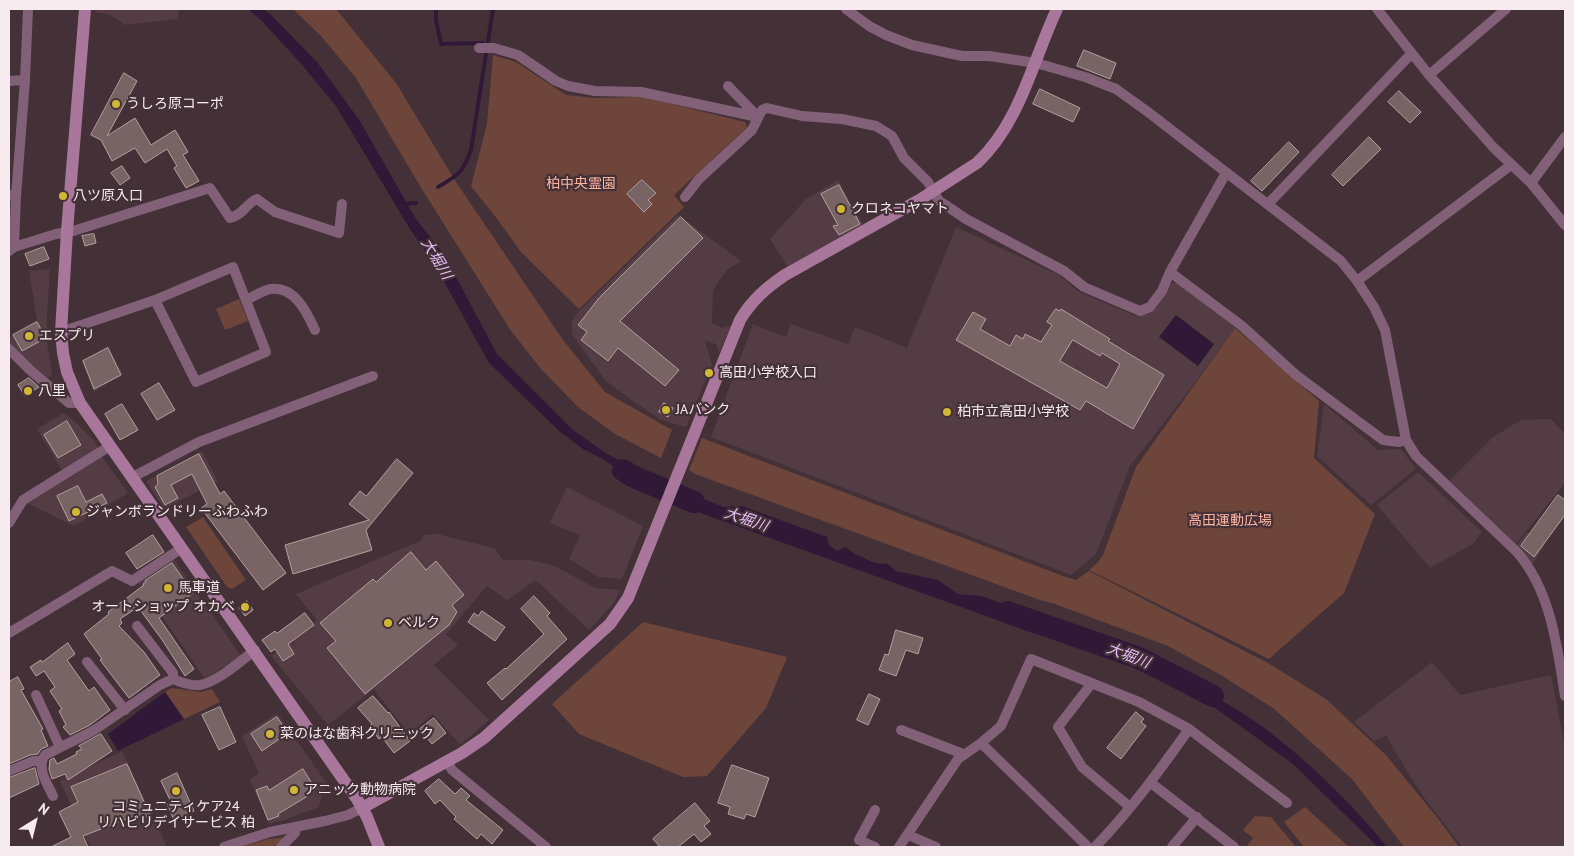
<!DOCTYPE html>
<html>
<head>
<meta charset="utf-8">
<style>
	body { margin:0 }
	#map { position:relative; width:1574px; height:856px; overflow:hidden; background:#433137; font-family:"PT Sans",sans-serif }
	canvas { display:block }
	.frame { position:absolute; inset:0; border:10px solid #f7ebef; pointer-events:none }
	.north { position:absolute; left:10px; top:796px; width:50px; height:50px; -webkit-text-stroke:4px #433137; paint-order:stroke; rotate:36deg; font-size:14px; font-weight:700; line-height:20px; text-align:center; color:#f7ebef }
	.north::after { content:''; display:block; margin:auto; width:18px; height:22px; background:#f7ebef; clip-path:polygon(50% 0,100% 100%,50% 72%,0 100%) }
</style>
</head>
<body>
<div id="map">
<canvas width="1574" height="856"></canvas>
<div class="frame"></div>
<div class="north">N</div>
</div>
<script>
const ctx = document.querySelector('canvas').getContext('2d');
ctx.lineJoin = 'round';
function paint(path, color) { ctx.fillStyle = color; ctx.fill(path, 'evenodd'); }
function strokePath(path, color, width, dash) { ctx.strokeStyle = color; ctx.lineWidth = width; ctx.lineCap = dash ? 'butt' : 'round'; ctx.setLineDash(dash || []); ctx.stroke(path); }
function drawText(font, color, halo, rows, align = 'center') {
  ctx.font = font + ' "PT Sans","Noto Sans JP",sans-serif'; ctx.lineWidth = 4.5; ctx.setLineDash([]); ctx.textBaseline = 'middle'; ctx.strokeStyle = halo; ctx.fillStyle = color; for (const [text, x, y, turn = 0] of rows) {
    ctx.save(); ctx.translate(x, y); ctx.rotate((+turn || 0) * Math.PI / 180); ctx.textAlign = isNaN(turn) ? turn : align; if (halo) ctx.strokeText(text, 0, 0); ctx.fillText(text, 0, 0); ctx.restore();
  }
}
paint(new Path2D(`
	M96 9H179L178 19 125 25 111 15 95 12Z
	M838 180 864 226 789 269 770 239 806 199Z
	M678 215 741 261 728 269 719 281 713 291 712 323 722 328 732 325 719 353 716 344 705 341 712 365 686 427 661 420 633 401 605 380 572 334V320L579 311Z
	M956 227 1059 275 1079 292 1136 316 1150 313 1158 306 1172 283H1178L1235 328 1192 387 1130 466 1096 554 1071 575 711 437 753 324 786 337 791 324 848 344 855 327 907 348Z
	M50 269 47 314V343L52 375 45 379 9 344V337L37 320 29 271Z
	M108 346 123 374 94 392 82 361Z
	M1324 404 1378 450 1401 449 1416 469 1371 505 1317 456Z
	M63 413 72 419 94 440 99 449 63 472 37 429Z
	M1551 419 1565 434V483L1516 544 1449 481 1493 437 1521 420Z
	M202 451 218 481 164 509 146 481Z
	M101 455 128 493 74 526 27 503Z
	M1418 472 1482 532 1473 544 1430 568 1377 505Z
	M567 487 643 526 622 579 598 577 569 559 580 535 550 523Z
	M1527 532 1545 545 1532 564 1517 545Z
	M437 534 494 548 503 560H531L555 566 595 588 620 590 613 604 589 630 536 580 507 600 487 586 446 634 458 645 434 665 489 720 460 745 433 714 409 734 374 689 328 725 271 656 290 641 299 651 292 641 317 620 296 594 420 541 424 535Z
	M173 558 241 656 205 679 139 583Z
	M1432 662 1460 695 1551 675 1565 746V847H1462L1425 799 1408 773 1386 735 1374 741 1354 722Z
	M277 713 326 782 319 807 287 819 269 824 250 779 259 774 242 736Z
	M122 751 167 847H90L60 781Z`), '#533c44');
paint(new Path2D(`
	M293 9H336L396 83 456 182 563 340 605 392 672 430 661 458 615 434 578 407 542 370 511 331 420 186 356 78 321 36Z
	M493 55 516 62 566 95 595 98 643 97 745 122 747 127 674 195 684 207 579 309 520 251 498 220 471 186 487 124Z
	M239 299 248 321 225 330 216 309Z
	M1235 328 1319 401 1314 458 1375 514 1344 593 1269 659 1089 570 1097 563 1103 555 1136 467Z
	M702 438 1063 576 1076 580 1089 571 1268 663 1326 699 1386 755 1440 821 1459 847H1404L1352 779 1273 708 1219 674 1168 646 1055 604 1040 600 695 474 689 470Z
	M203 517 246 580 232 589 227 587 186 527Z
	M643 622 787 657 766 708 707 776 683 777 579 734 552 704Z
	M172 688 201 692 212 689 220 702 184 719 165 692Z
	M1305 807 1349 847H1304L1284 822Z
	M1255 816 1271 817 1296 847H1246L1253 838 1243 830Z
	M287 837 274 847H239L268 839Z`), '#6e453a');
paint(new Path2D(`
	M248 9H263L270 14 317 62 360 121 416 219 446 258 497 354 573 430 604 452 652 479 648 490 601 458 583 449 559 431 489 363 436 267 410 229 336 106 303 66 262 21Z
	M1176 315 1214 344 1198 366 1159 337Z
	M678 489 724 507 742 506 827 537 829 545 837 551 845 547 855 554 875 563 888 564 896 571 938 580 958 594 982 596 1038 618 1033 633 673 503Z
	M1052 624C1094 639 1134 656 1174 676 1202 690 1230 704 1256 722 1301 754 1353 804 1387 847H1378L1293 764 1218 710 1199 698 1099 652 1048 635Z
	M165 692 184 719 118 751 108 734Z`), '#301937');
strokePath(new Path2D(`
	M436 9V20L441 44 483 43
	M438 187C459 175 463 172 471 150L493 9
	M404 204 416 203`), '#301937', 4);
strokePath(new Path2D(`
	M623 470 632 476 694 502
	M1007 612 1139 658 1213 696`), '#301937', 22);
const building = new Path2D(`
	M1084 50 1116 63 1110 79 1077 66Z
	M124 73 137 81 107 136 135 118 151 145 175 130 188 152 183 155 199 181 186 188 174 168 177 166 167 149 145 163 135 148 112 161 101 140 91 135Z
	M1040 89 1080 108 1073 122 1033 104Z
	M1399 91 1421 112 1410 123 1388 102Z
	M1369 137 1381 149 1343 186 1332 175Z
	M1289 142 1299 152 1262 191 1251 181Z
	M122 166 130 178 120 185 111 173Z
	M642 180 656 193 648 200 652 204 644 212 627 194Z
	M839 185 860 224 839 235 833 226 838 225 821 194Z
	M681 217 703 238 620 321 679 370 665 386 618 348 608 361 581 340 587 332 578 325 599 298Z
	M94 234 96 243 85 246 82 236Z
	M44 247 49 259 30 266 25 254Z
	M1056 309 1060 311 1061 309 1110 339 1108 341 1164 375 1133 429 1086 401 1080 410 956 340 973 312 986 319 980 329 1010 346 1016 335 1023 339 1025 334 1041 342 1052 325 1047 322ZM1073 340 1100 356 1102 353 1120 364 1107 388 1060 361Z
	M37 322 46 338 22 351 13 335Z
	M108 348 121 375 94 389 83 361Z
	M29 378 39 387 25 396 18 385Z
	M159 383 175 410 157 420 141 394Z
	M664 403 673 408 668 417 659 412Z
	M122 404 138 430 120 440 105 414Z
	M67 421 81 445 58 458 44 435Z
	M199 454 220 494 224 491 286 573 263 590 201 508 207 504 192 474 171 485 178 498 165 505 155 487 158 484 157 476Z
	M397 459 413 473 366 530 372 550 293 574 285 545 369 520 349 504 360 491 366 496Z
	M78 486 86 502 102 494 107 503 69 521 57 496Z
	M1558 495 1565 500V515L1534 557 1521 546Z
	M153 535 164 552 137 569 126 553Z
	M411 552 426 570 436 561 464 595 452 605 457 612 449 625 365 694 327 648 336 641 320 623 373 579 376 582Z
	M172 563 193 593 159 618 194 669 185 676 163 641 138 607 120 619 122 623 119 626 144 652 160 675 129 698 100 660 102 659 84 634 109 614 108 612 144 585 143 584 146 582 145 581Z
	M534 596 550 613 547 616 567 639 502 700 487 683 505 668 506 669 544 634 521 609Z
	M247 601 253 610 245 616 239 608Z
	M482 611 505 627 495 641 468 622 474 613 478 616Z
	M305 613 314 625 288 644 294 654 283 661 275 649 271 652 262 640 275 631 277 633Z
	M896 630 923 638 918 654 906 650 896 676 879 670 885 654 888 655Z
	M68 643 75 654 67 660 89 691 94 687 110 710 90 725 70 735 63 727 66 725 59 711 62 709 50 691 55 687 44 671 36 676 30 667 41 660 42 662Z
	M18 677 24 689 21 690 43 729 41 730 48 746 41 749 38 754 30 755 9 764V682Z
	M869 694 880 699 868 725 857 720Z
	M373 696 388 713 389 712 410 741 394 753 382 737 379 739 369 726 372 724 358 708Z
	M220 707 236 742 219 750 202 715Z
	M1136 712 1144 719 1141 722 1146 726 1121 759 1107 748Z
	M277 717 288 733 262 751 251 734Z
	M434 718 446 733 432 744 420 729Z
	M101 734 112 751 68 780 65 774 52 779 49 769 50 760 54 758 57 764 77 754 76 752 82 749 79 746Z
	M127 764 150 815 142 819 139 814 83 836 88 847H51L71 837 59 812 78 802 71 787Z
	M732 765 769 778 755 817 746 814 744 819 728 814 730 807 718 803Z
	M35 768 39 784 9 798V778Z
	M303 769 313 785 311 794 278 814 279 816 268 820 256 790 267 786 269 790Z
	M177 773 194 811 174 820 167 804 171 802 161 781Z
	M439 779 455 794 461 788 470 796 466 800 503 830 492 844 481 834 477 839 454 819 456 817 440 800 435 804 425 791Z
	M695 803 710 821 704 826 711 834 701 842 694 834 678 847H660L653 839Z`);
paint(building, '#796465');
strokePath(building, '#b59f9f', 1);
strokePath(new Path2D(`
	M846 9 869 26 886 35 912 45 962 56H989L1036 63 1085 77 1116 89 1148 112 1341 261 1357 281 1374 307 1385 330 1406 440 1416 456 1517 552C1551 591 1557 646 1565 696
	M1377 9 1429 75 1494 148 1531 183 1565 225
	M479 48H494L518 55 556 81 568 86 595 91 641 92 758 117
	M1429 75 1506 9
	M25 80 28 9
	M9 81 25 80 16 196
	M728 86 757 116
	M1531 183 1565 137
	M9 195 16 196 14 247
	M685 197 699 179 752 130 762 110 767 108 802 116 842 119 876 126 892 136 904 158 928 182 939 201 944 204 966 219 1064 271 1084 287 1140 311 1150 307 1162 291 1170 272 1226 173
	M1268 204 1411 54
	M9 251 14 247 56 234 73 231 210 188 230 218C245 214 245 204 257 199L275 212 339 233 342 204
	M1170 272 1242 326 1296 375 1383 440 1399 442 1406 440
	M1357 281 1511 165
	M246 300C253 297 263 290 271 289 295 286 307 313 315 330
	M61 332 155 300 233 267 266 352 196 382 155 300
	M9 349 30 370 69 403H80
	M133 477 199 442 373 376
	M9 523 23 500 110 446
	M137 626 173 673V679
	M9 633 112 571 132 581 182 548
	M87 662 125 710
	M1092 683 1058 727 1082 767 1130 807
	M36 695 60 747
	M901 730 963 754
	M981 743 1088 847
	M447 761 452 770 546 847
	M9 771 33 761H41
	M1151 783 1234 847
	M53 796C47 783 36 768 45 755L93 731 160 685 173 679C182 683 191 686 200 685 217 682 241 661 255 650
	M875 810 859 840 875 847
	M908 835 936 847
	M224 847 270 832 325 821 348 815 362 808
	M281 847 295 833 296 828
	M899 847 958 759 981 743 1001 726 1031 659 1139 702 1189 729 1287 803
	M1095 847C1130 811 1160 770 1189 729
	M1172 847 1197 817`), '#816078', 10);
strokePath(new Path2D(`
	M85 9 67 231 61 332 63 353 67 372 80 403 357 799 367 817 379 847
	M362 808 462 753 484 738 610 624 628 598 740 320C752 300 766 288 785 275L921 199 977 163C1020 123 1033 60 1057 9`), '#aa779c', 12);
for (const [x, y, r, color] of [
	[116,104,5,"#d2b736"],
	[63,196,5,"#d2b736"],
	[841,209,5,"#d2b736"],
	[29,336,5,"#d2b736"],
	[709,373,5,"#d2b736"],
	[28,391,5,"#d2b736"],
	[666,410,5,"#d2b736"],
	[947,412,5,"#d2b736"],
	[76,512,5,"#d2b736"],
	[168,588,5,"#d2b736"],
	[245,607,5,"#d2b736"],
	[388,623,5,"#d2b736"],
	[270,734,5,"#d2b736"],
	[294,790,5,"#d2b736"],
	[176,791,5,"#d2b736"]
]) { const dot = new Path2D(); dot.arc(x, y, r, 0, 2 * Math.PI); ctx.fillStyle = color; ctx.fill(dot); strokePath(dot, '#433137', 2); }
drawText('14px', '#f7ebef', '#433137', [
	["うしろ原コーポ",126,104],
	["八ツ原入口",73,196],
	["クロネコヤマト",851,209],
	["エスプリ",39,336],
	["高田小学校入口",719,373],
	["八里",38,391],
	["JAバンク",676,410],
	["柏市立高田小学校",957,412],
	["ジャンボランドリーふわふわ",86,512],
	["馬車道",178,588],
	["オートショップ オカベ",235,607,"right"],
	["ベルク",398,623],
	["菜のはな歯科クリニック",280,734],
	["アニック動物病院",304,790],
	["コミュニティケア24",176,807,"center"],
	["リハビリデイサービス 柏",176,823,"center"]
], 'left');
drawText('14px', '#feb49f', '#433137', [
	["柏中央霊園",581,184],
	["高田運動広場",1230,521]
]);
drawText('italic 15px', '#e7bdf7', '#433137', [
	["大堀川",436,259,59],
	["大堀川",746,520,19],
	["大堀川",1128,656,21]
]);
</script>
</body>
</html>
